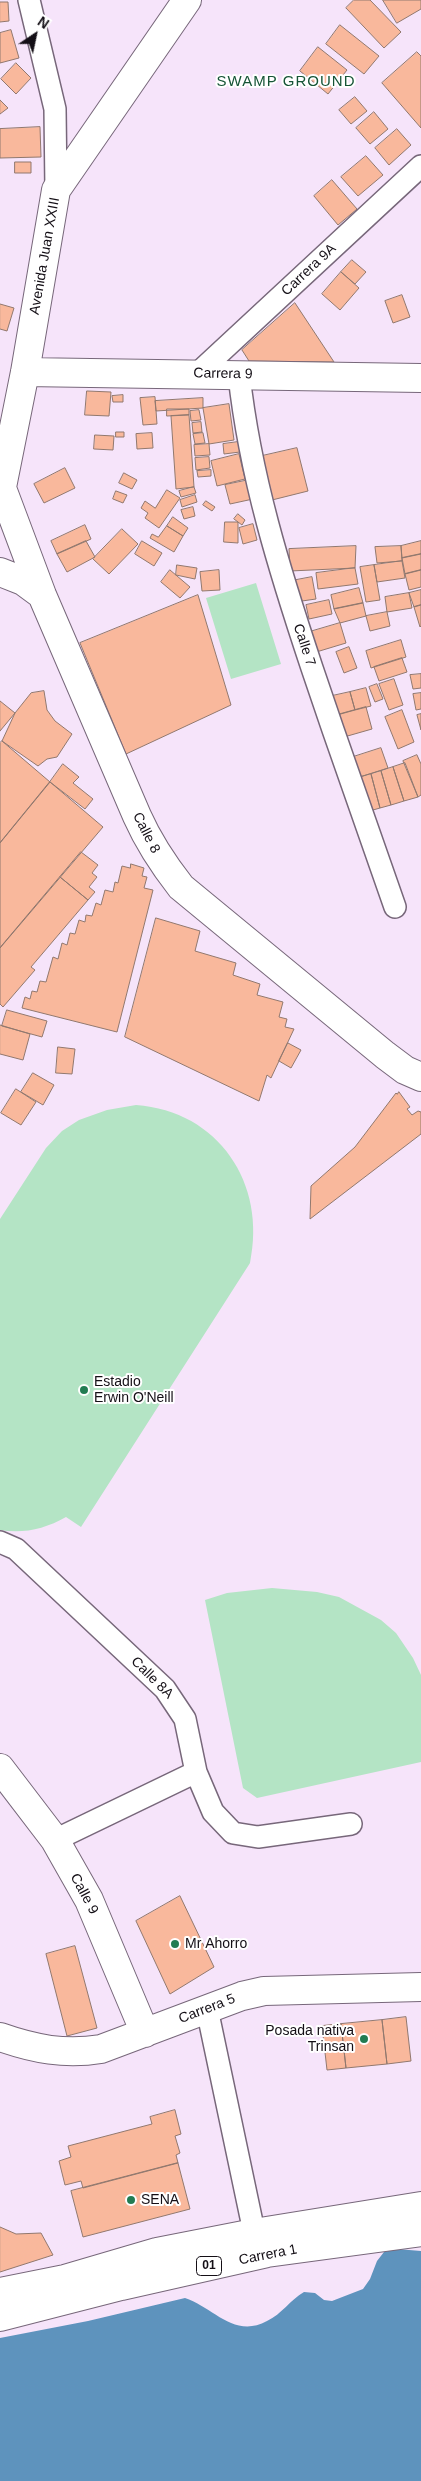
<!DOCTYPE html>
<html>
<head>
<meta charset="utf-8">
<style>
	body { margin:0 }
	#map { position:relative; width:421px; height:2481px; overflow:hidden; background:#f6e4fa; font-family:Helvetica,sans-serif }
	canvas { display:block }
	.north { position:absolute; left:10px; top:10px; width:50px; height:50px; -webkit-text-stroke:4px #fff; paint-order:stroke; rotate:34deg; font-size:14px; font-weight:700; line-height:20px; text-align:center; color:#140f16 }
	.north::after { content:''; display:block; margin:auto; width:18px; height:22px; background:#140f16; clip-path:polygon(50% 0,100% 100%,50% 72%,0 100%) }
</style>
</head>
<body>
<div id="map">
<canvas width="421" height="2481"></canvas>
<div class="north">N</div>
</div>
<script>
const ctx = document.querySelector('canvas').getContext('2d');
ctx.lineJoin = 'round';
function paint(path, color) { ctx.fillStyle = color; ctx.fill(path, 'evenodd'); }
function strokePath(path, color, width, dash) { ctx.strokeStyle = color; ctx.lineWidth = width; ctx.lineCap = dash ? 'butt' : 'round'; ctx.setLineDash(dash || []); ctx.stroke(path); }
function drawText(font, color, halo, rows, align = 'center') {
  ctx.font = font + ' Helvetica,sans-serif'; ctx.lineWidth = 4; ctx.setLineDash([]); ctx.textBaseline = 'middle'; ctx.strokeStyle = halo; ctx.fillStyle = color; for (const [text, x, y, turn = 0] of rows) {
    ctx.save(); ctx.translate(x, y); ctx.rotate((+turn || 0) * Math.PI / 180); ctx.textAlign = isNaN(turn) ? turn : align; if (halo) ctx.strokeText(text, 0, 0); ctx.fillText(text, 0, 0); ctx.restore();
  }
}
paint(new Path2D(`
	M256 583 281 664 231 679 206 598Z
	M136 1105C219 1111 267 1184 250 1263L81 1527 66 1517C45 1529 23 1534 0 1530V1219L46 1148 62 1131 79 1120 107 1110Z
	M272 1588 317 1592 339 1597 381 1620 396 1633 413 1658 421 1675V1762L257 1798 243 1788 205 1600 227 1593Z`), '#b4e4c5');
paint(new Path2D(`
	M397 2249 421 2251V2481H0V2338L88 2321 185 2298C213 2307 234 2339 267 2321 282 2314 290 2300 304 2292L315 2293 324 2300 332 2301 363 2289 370 2279 377 2261 384 2252Z`), '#5e93bd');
const building = new Path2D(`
	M354 0H370L401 32 384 48 346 8Z
	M383 0H421V9L397 23Z
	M0 2H8L9 21 0 22Z
	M340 25 379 56 364 74 326 44Z
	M11 30 19 58 0 63V33Z
	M318 47 347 70 328 94 300 71Z
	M417 52 421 56V128L382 83Z
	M16 63 31 78 16 94 1 79Z
	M355 97 367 111 351 124 339 110Z
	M0 100 8 108 0 114Z
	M374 112 388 129 370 144 356 128Z
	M40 127 41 157 0 158V129Z
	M397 129 411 145 389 165 375 148Z
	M366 156 383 175 358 196 341 177Z
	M15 162H31V173H15Z
	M332 180 357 209 338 225 314 196Z
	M352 260 366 272 355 284 341 272Z
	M341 272 359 288 340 310 322 294Z
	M402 295 410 317 393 323 385 301Z
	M295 303 334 362 249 361 242 350Z
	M0 304 14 308 7 331 0 329Z
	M87 391 111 392 109 416 85 415Z
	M123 395V402H113L112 396Z
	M155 397 157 424 143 425 140 398Z
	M203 398V408L156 411 155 401Z
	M229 404 234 440 209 444 203 408Z
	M167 409H189V415L167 416Z
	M199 410 201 420 191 421 190 411Z
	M189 415 194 487 176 489 171 416Z
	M201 422 202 432 193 433 192 423Z
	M116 432H124V437H116Z
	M152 433 153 448 137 449 136 434Z
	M203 433 205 443 195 444 193 434Z
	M95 435 114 436 113 450 94 449Z
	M238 442 240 452 224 454 223 444Z
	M209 444 210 455 195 456 194 445Z
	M297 448 308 491 272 500 262 456Z
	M239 454 245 479 217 486 211 461Z
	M209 457 210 468 196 470 195 458Z
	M65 468 75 488 44 503 34 484Z
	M211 470V476L198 477 197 471Z
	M124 473 137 480 132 489 119 483Z
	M249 480 253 499 230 504 225 485Z
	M194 487 196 493 181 497 179 491Z
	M167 490 180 498 159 528 145 518 148 513 141 508 145 501 155 508Z
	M116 491 127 495 123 503 113 499Z
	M195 495 197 502 182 507 180 500Z
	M206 501 215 507 212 511 203 505Z
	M193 507 195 516 184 519 181 510Z
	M238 514 245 520 242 525 234 519Z
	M173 517 188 528 183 536 167 526Z
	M225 522H238V543L224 542Z
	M253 524 257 540 243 544 239 528Z
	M85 525 91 539 57 554 51 541Z
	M167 526 183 536 174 552 150 538 152 534 158 537Z
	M122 529 138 544 109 574 93 559Z
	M86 541 95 557 67 572 57 554Z
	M142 541 162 553 154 566 135 554Z
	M421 541V554L402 558 401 546Z
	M356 546 355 568 290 571 289 549Z
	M401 546 402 561 377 563 375 547Z
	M421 554V570L405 574 402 558Z
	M402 561 405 578 377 582 374 565Z
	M177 565 197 568 195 579 176 575Z
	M374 565 380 600 366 602 360 567Z
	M355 568 358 584 318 589 316 573Z
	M170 570 190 587 180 598 161 582Z
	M219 570 220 590 202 591 200 572Z
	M421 570V587L409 590 405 574Z
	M312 577 316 599 295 602 291 581Z
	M359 588 363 603 334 609 331 595Z
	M421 590V605L414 607 409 593Z
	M409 593 412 608 387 612 385 597Z
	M198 595 231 705 126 754 80 643Z
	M329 600 332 614 309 619 306 605Z
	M363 603 366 616 340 623 334 609Z
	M421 605V626L420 627 414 607Z
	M387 612 390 626 370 631 366 616Z
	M340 623 346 643 313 653 306 633Z
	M401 640 406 657 371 668 366 651Z
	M349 647 357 668 344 673 336 652Z
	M402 658 407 672 379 681 374 667Z
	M421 674V688L413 689 410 675Z
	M394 679 403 705 389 710 379 684Z
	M377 684 383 699 375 702 369 687Z
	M366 688 371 706 355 710 350 692Z
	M44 691 47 710 55 721 72 734 57 757 47 759 38 766 2 741 15 713 31 693Z
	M350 692 355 710 337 715 332 696Z
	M421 693V709L416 710 413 694Z
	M0 701 15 713 0 731Z
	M366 707 372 729 344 737 337 715Z
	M402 710 414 742 398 749 385 717Z
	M421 714V730L417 715Z
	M2 741 50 782 0 843V743Z
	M381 748 388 768 357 778 350 758Z
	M417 755 421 764V795L418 797 403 761Z
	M405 763 418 797 404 801 393 767Z
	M63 764 79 777 73 783 93 799 85 809 50 782Z
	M393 767 404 801 391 805 381 771Z
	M381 771 391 805 380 808 371 774Z
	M371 774 380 808 366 812 357 778Z
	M50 782 103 827 0 948V843Z
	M81 852 98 865 92 873 97 877 89 887 95 892 88 900 60 877Z
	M131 864 144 868 142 876 147 877 144 888 153 890 117 1032 22 1008 25 997 30 999 32 991 37 992 40 981 46 982 53 957 58 959 62 943 67 945 70 933 75 934 79 920 85 922 86 915 92 916 96 903 101 905 105 890 113 892 115 882 118 883 122 866 130 868Z
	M60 877 88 900 31 967 35 970 3 1007 0 1004V948Z
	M156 918 200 931 195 951 236 963 233 975 260 984 257 995 283 1002 279 1017 287 1019 285 1027 294 1029 271 1078 267 1075 259 1101 125 1037Z
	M7 1010 47 1021 42 1037 2 1026Z
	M0 1025 30 1034 23 1060 0 1054Z
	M288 1043 301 1050 291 1068 279 1061Z
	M58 1047 75 1049 72 1074 56 1073Z
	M33 1073 54 1085 43 1105 21 1092Z
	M16 1089 36 1102 21 1125 1 1113Z
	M399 1092 410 1107 407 1109 412 1115 418 1111 421 1112V1134L310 1219 311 1186 355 1147 396 1093 397 1094Z
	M180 1896 214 1967 170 1994 136 1921Z
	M75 1946 97 2028 67 2036 46 1954Z
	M406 2017 411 2061 387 2064 382 2020Z
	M382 2020 387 2064 346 2068 341 2024Z
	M341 2024 346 2068 327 2070 322 2026Z
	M175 2110 181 2134 175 2136 180 2153 176 2155 178 2163 83 2188 81 2181 65 2185 59 2161 71 2157 68 2146 152 2124 150 2117Z
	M178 2163 190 2209 83 2237 71 2191Z
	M0 2227 16 2234 41 2233 53 2255 0 2272Z`);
paint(building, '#f9b89c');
strokePath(building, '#91786e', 1);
const street = new Path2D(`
	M29 0 55 109 56 190
	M197 374 421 166
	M239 375C250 476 280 572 312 668 339 748 367 828 395 907
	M0 1542 16 1549 165 1689 185 1719 196 1772 55 1840
	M196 1772 213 1812 233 1833 258 1837 351 1824
	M207 2009 257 2246`);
const secondary = new Path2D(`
	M25 372 421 378
	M3 491 42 595 137 816C149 843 163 864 181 887L385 1055 405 1070 421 1077
	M0 497 25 372 56 190 187 0
	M0 572 23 581 42 595
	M0 1768 55 1840 89 1900 145 2033
	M0 2037C34 2049 65 2055 101 2049L242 1996 264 1991 421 1987`);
const highway = new Path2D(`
	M0 2292 65 2279 157 2252 254 2233 421 2206
	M0 2317 121 2286 267 2253 421 2232`);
strokePath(street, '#77677a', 24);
strokePath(secondary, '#77677a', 30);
strokePath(highway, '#77677a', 30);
strokePath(street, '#fff', 21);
strokePath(secondary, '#fff', 28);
strokePath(highway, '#fff', 28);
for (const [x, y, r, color] of [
	[84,1390,5,"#227c52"],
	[175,1944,5,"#227c52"],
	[364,2039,5,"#227c52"],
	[131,2200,5,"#227c52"]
]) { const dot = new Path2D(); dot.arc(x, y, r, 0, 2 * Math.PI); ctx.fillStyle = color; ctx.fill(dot); strokePath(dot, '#fff', 2); }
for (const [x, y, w] of [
	[209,2266,25]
]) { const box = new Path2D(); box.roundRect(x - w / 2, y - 9.5, w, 19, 4); ctx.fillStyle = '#fff'; ctx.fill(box); strokePath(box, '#140f16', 1); }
drawText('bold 12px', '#140f16', null, [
	["01",209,2266]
]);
drawText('14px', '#140f16', '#fff', [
	["Avenida Juan XXIII",45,256,-80],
	["Carrera 9A",309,270,-43],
	["Carrera 9",223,374,1],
	["Calle 7",304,645,72],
	["Calle 8",146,833,63],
	["Calle 8A",152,1678,45],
	["Calle 9",84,1894,62],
	["Carrera 5",207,2009,-21],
	["Carrera 1",268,2255,-11]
]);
drawText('14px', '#140f16', '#fff', [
	["Estadio",94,1382],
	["Erwin O'Neill",94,1398],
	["Mr Ahorro",185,1944],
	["Posada nativa",354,2031,"right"],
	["Trinsan",354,2047,"right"],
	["SENA",141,2200]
], 'left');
ctx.letterSpacing = '1px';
drawText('15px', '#165436', '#fff', [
	["SWAMP GROUND",286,82]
]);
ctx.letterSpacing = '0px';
</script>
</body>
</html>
